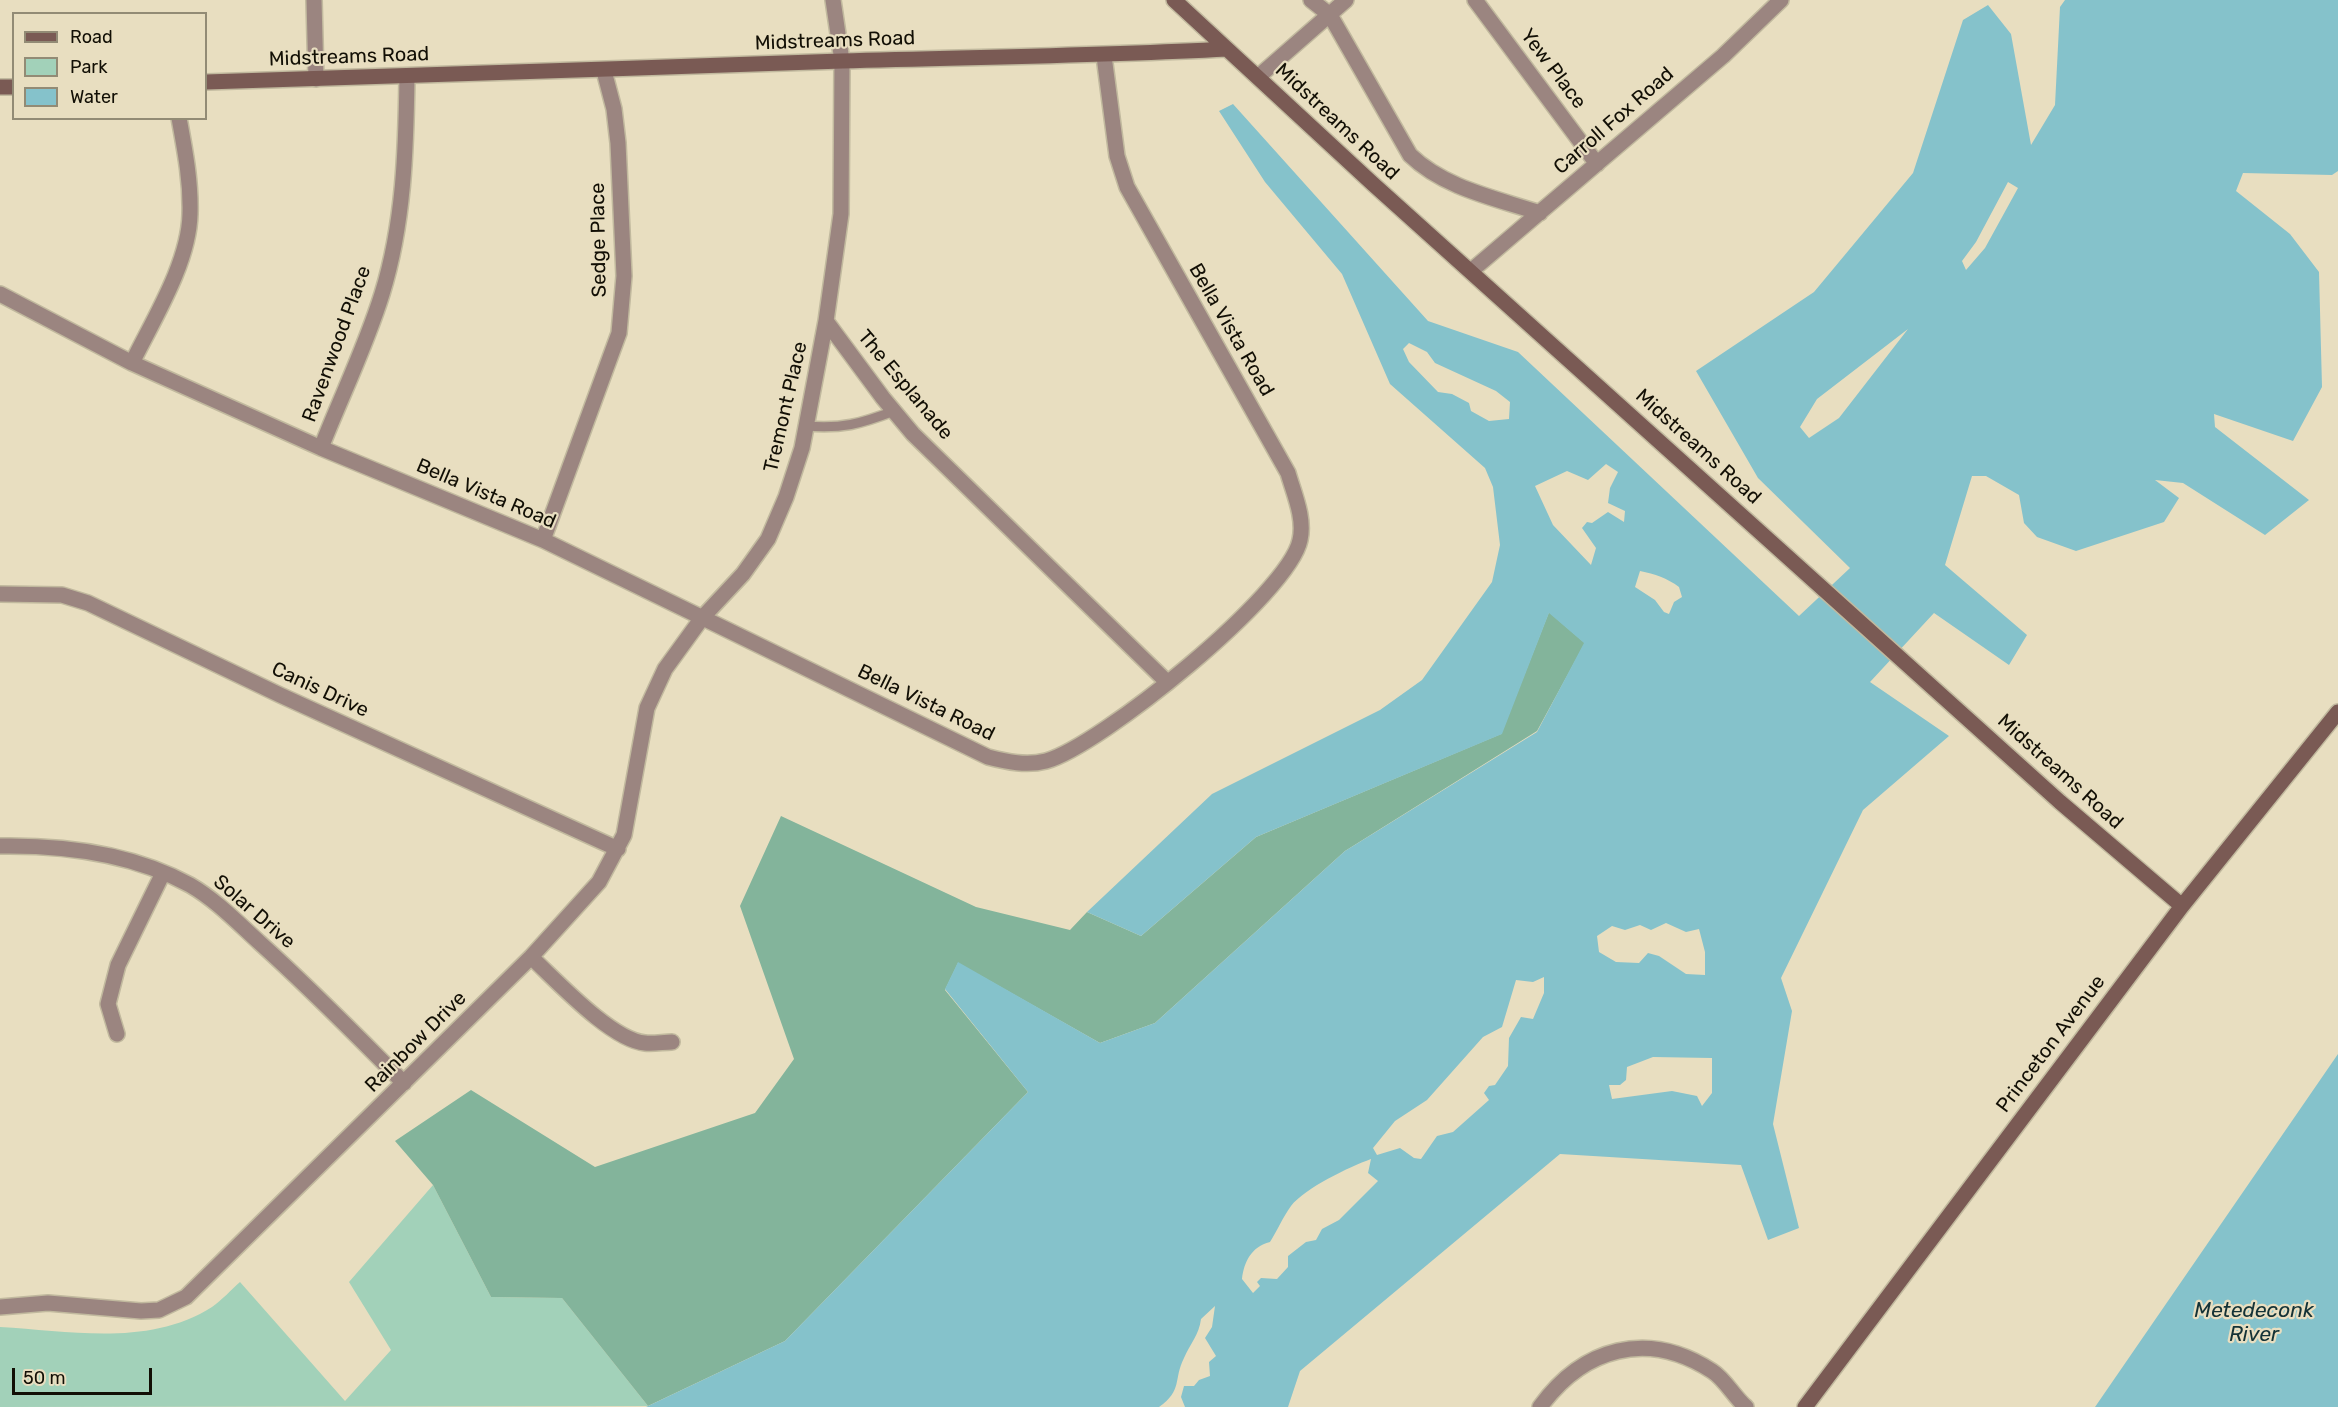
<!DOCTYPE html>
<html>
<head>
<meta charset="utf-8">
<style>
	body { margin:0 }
	#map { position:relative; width:2338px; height:1407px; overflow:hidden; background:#e8dec0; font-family:Rubik,sans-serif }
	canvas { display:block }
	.legend { position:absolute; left:12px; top:12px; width:195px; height:108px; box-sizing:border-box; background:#e8dec0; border:2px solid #928b75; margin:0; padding:8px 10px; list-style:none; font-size:18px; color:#120f05 }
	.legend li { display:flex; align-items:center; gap:12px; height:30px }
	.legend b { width:30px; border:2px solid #928b75 }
	.scale { position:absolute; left:12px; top:1368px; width:140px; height:27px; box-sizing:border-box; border:3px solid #120f05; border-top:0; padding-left:8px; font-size:18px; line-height:21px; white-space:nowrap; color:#120f05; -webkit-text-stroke:4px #e8dec0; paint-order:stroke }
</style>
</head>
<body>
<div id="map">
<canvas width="2338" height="1407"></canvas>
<ul class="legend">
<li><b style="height:8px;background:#7a5a54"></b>Road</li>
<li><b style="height:16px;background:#a2d1b9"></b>Park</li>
<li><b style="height:16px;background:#85c2cb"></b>Water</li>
</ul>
<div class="scale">50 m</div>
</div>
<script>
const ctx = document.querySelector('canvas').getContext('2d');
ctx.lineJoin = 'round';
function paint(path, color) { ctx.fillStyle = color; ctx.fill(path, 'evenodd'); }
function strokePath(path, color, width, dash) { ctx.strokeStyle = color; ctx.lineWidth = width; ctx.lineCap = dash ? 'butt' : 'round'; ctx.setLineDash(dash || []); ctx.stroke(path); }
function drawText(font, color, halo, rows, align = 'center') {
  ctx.font = font + ' Rubik,sans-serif'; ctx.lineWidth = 4.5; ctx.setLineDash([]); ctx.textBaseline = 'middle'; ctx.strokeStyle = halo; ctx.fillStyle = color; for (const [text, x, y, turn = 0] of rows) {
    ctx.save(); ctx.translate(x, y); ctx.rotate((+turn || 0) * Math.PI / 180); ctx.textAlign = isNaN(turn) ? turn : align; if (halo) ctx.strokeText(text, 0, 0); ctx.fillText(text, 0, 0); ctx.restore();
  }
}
paint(new Path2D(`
	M433 1185 491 1297 562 1298 648 1406 0 1407V1327C71 1331 149 1347 212 1307 222 1300 231 1290 240 1282L345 1401 391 1350 349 1282Z`), '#a2d1b9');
paint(new Path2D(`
	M1549 612 1585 643 1537 731 1345 851 1155 1023 1100 1043 958 963 945 990 1028 1092 785 1341 648 1406 562 1298 491 1297 433 1185 395 1141 471 1090 595 1167 755 1113 794 1059 740 906 781 816 976 907 1070 930 1087 912 1141 936 1256 837 1501 734Z`), '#83b49b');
paint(new Path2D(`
	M2065 0H2338V171L2332 175 2243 173 2236 191 2290 234 2319 272 2322 387 2293 441 2214 414 2215 427 2309 500 2265 535 2183 483 2155 480 2179 498 2164 522 2076 551 2037 537 2024 523 2019 495 1986 476H1972L1945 565 2027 635 2009 665 1934 613 1870 682 1949 736 1863 810 1781 978 1792 1011 1773 1124 1799 1228 1768 1240 1741 1165 1560 1154 1300 1371 1288 1407H1185L1181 1397 1184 1386H1194L1199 1380 1210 1376 1209 1362 1216 1356 1205 1338 1212 1327 1215 1306 1201 1319C1199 1335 1190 1344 1184 1358 1173 1380 1183 1390 1159 1407H646L785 1341 1028 1092 945 989 958 962 1100 1043 1155 1023 1345 851 1537 732 1584 643 1549 613 1502 734 1256 837 1141 936 1087 912 1212 794 1380 710 1422 680 1492 582 1500 545 1493 487 1485 468 1390 384 1342 274 1265 182 1219 111 1233 104 1428 321 1518 352 1799 616 1850 568 1758 478 1696 371 1814 292 1913 173 1963 20 1988 5 2011 34 2031 145 2055 105 2060 7ZM2008 182 2018 188 1985 248 1966 270 1962 261 1976 242ZM1908 329 1839 418 1809 438 1800 427 1817 399ZM1409 343 1427 352 1435 363 1496 391 1510 402 1509 419 1489 421 1471 411 1469 403 1452 394 1438 392 1409 362 1403 349ZM1606 464 1618 472 1610 488 1608 503 1625 511 1624 522 1608 512 1592 523 1587 522 1582 528 1596 548 1591 565 1553 525 1535 486 1567 471 1588 480ZM1640 571C1655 574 1667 578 1679 587L1682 597 1674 602 1669 614 1664 612 1655 600 1635 587ZM1666 923 1686 932 1699 929 1705 952V975L1686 974 1659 956 1648 953 1639 963 1616 962 1599 952 1597 936 1612 926 1625 930 1640 925 1651 930ZM1544 977V993L1533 1019 1521 1017 1509 1038 1508 1066 1495 1085 1489 1086 1484 1093 1489 1100 1453 1132 1437 1136 1421 1159 1414 1158 1400 1148 1377 1155 1373 1148 1395 1121 1427 1100 1483 1037 1502 1027 1516 980 1533 982ZM1653 1057 1712 1058V1093L1702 1106 1697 1096 1672 1091 1612 1099 1609 1085H1620L1626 1080 1627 1067ZM1371 1159 1368 1173 1378 1181 1339 1220 1322 1229 1316 1240 1306 1242 1288 1256V1267L1277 1279 1261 1278 1257 1282 1260 1286 1253 1293 1242 1279C1244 1262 1251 1247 1270 1242 1277 1231 1283 1217 1291 1206 1305 1188 1349 1167 1371 1159Z
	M2338 1054V1407H2095Z`), '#85c2cb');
const lane = new Path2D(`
	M806 426C842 429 860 424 894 411`);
const street = new Path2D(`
	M314 0 316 79
	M833 0 842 61 841 214 826 321 883 398 913 434 1167 682
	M1311 0 1330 15 1410 155C1444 188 1495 198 1540 213
	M1475 0 1597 164
	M1258 77 1346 0
	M1471 271 1723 56 1781 0
	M0 294 132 363 321 448 543 540 988 757C1007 762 1027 766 1046 761 1100 746 1289 594 1300 540 1305 518 1294 494 1288 473L1127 187 1117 156 1104 56
	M132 363C153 320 189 263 190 214 191 181 185 151 179 118
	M321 448C341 397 366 346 382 294 404 223 406 150 407 76
	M543 540 619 333 624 276 618 143 614 109 604 71
	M0 594 62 595 88 603 280 695 618 849
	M0 846C65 845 132 853 190 885 216 900 238 923 260 943 310 988 357 1036 404 1083
	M531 957C556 980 611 1040 645 1043 653 1044 664 1042 672 1042
	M117 1034 108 1004 118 965 163 873
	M0 1307 48 1303 141 1311 159 1310 186 1297 531 957 599 882 624 835 647 708 665 669 702 618 743 574 768 539 786 497 802 448 826 321
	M1540 1407C1583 1348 1647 1329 1712 1371 1725 1379 1734 1397 1746 1407`);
const secondary = new Path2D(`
	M1174 0 1227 49
	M206 82C418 76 630 68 842 61 971 57 1099 56 1227 49L1373 184 2060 802 2182 906
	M0 87H14
	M1805 1407 2182 906 2338 712`);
strokePath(lane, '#c1b99e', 12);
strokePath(street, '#c1b99e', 18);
strokePath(secondary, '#c1b99e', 18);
strokePath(lane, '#9b8580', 9);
strokePath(street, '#9b8580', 15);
strokePath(secondary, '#7a5a54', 15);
drawText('20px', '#120f05', '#e8dec0', [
	["Midstreams Road",835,41,-2],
	["Midstreams Road",349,57,-2],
	["Yew Place",1553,69,53],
	["Carroll Fox Road",1614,121,-41],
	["Midstreams Road",1337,122,43],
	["Sedge Place",599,240,-91],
	["Bella Vista Road",1231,330,60],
	["Ravenwood Place",337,344,-70],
	["The Esplanade",905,385,50],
	["Tremont Place",786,407,-77],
	["Midstreams Road",1698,447,42],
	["Bella Vista Road",486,494,23],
	["Canis Drive",320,690,25],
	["Bella Vista Road",926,703,26],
	["Midstreams Road",2060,772,42],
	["Solar Drive",254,912,41],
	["Rainbow Drive",416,1042,-45],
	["Princeton Avenue",2051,1044,-53]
]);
drawText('italic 21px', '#133236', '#e8dec0', [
	["Metedeconk",2254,1311],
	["River",2254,1335]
]);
</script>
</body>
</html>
